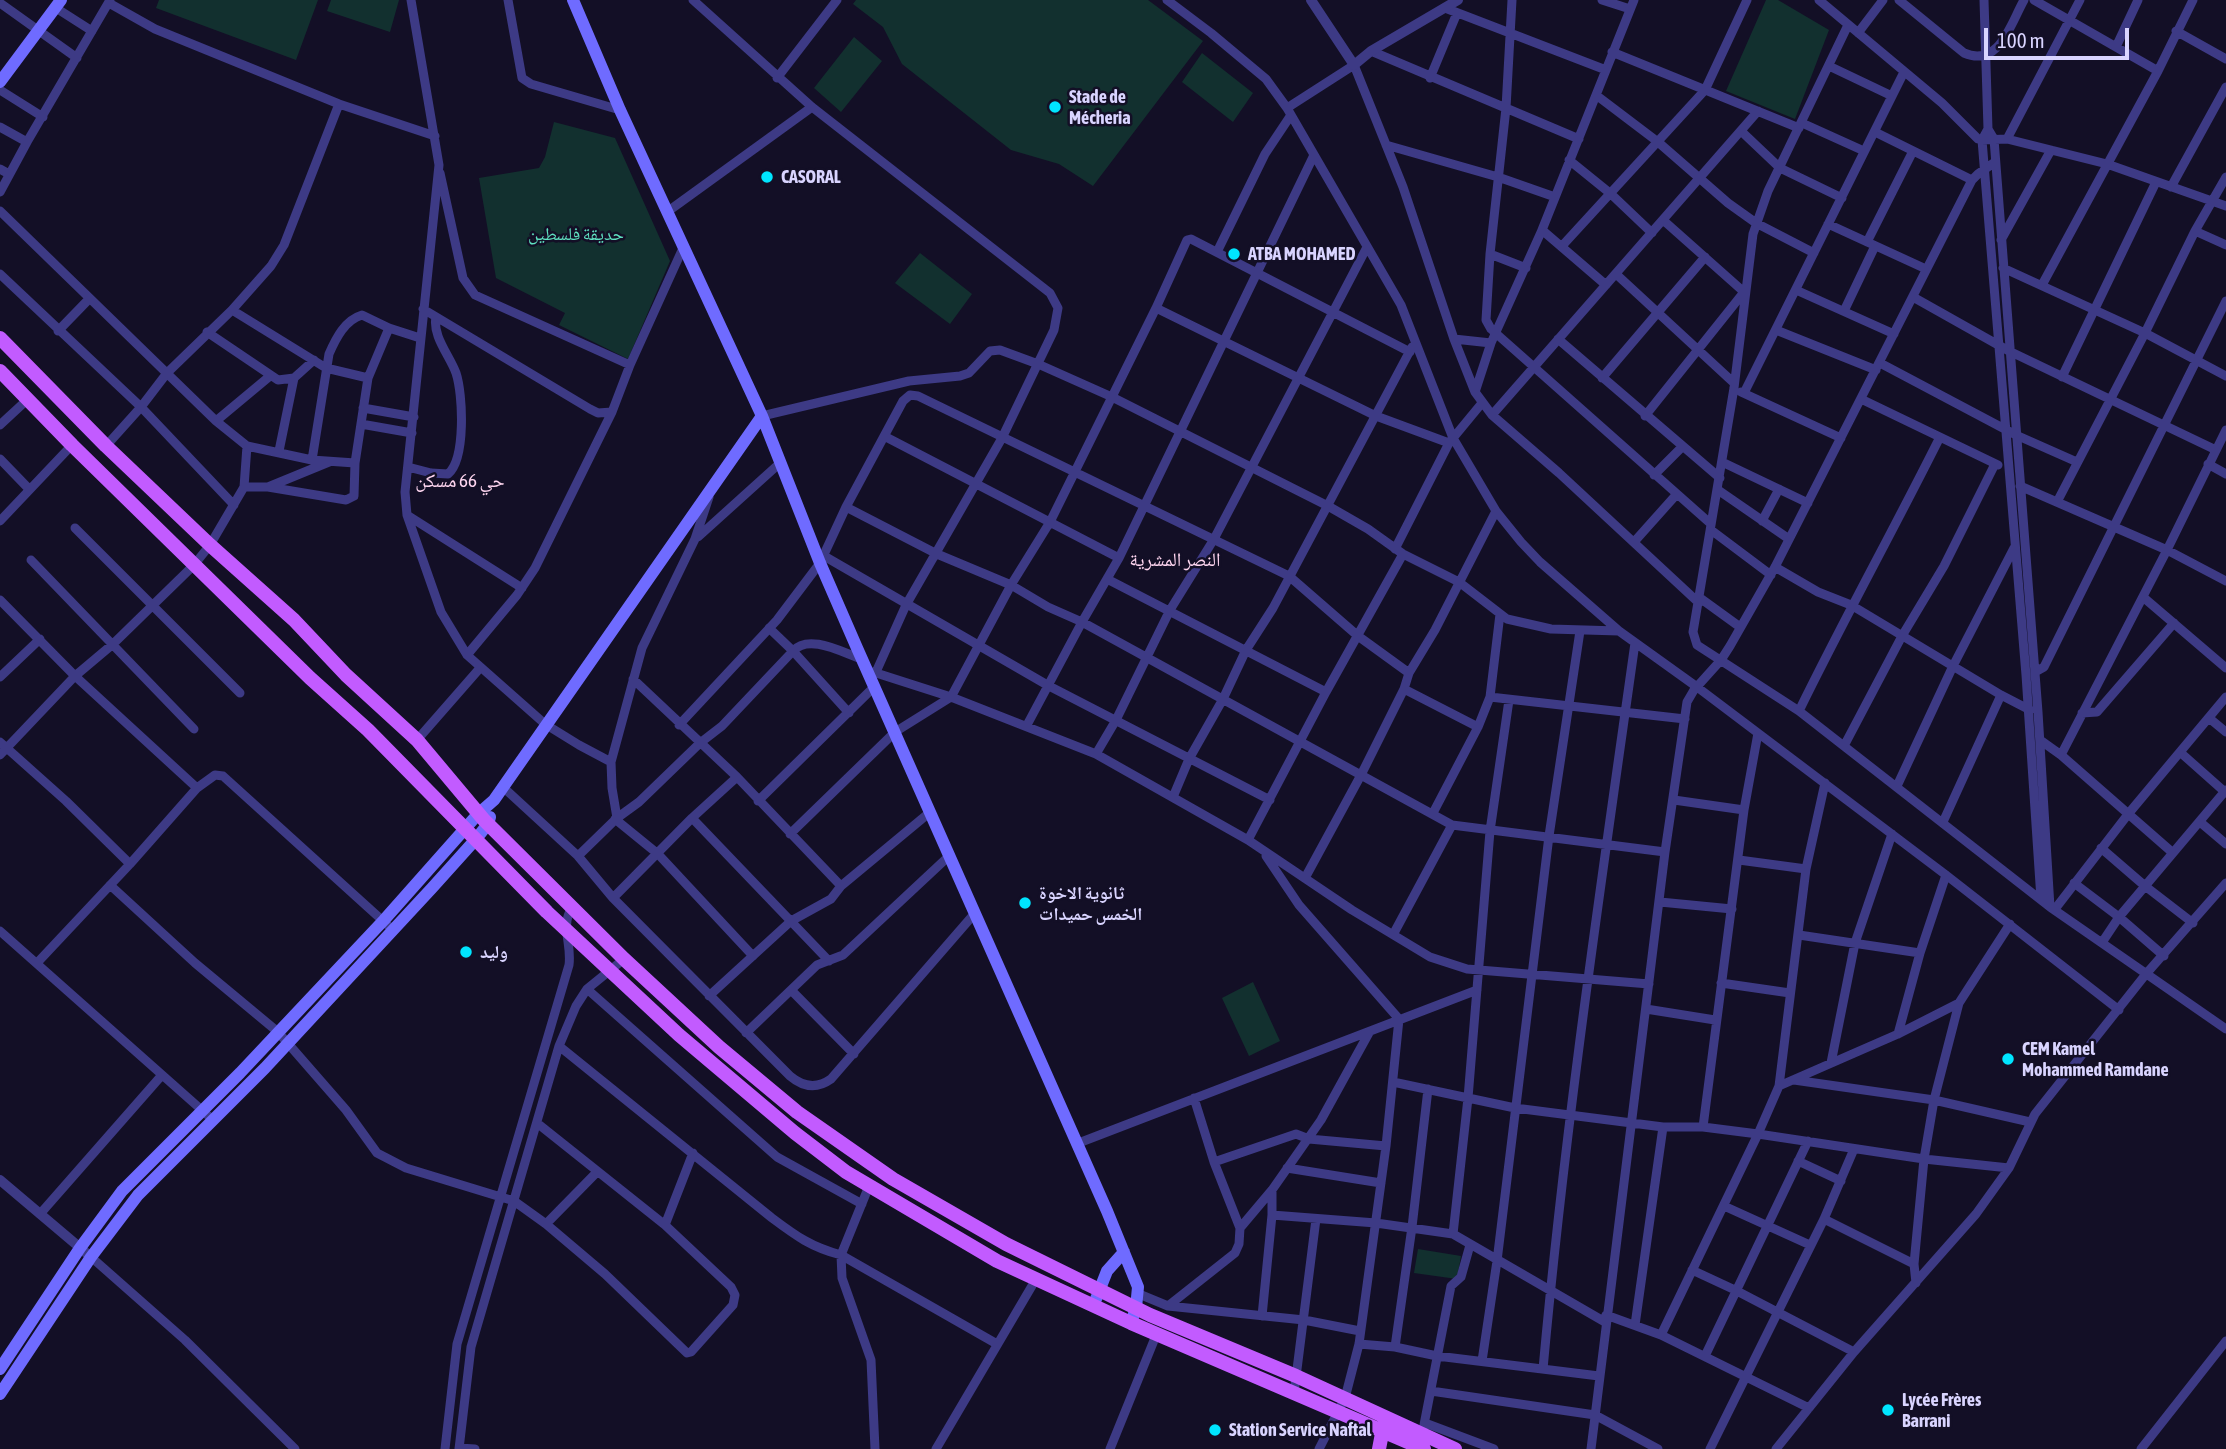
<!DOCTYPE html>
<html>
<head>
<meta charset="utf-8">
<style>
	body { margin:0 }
	#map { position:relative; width:2226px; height:1449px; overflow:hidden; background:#130f26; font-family:"Asap Condensed",sans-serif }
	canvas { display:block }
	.scale { position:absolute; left:1984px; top:28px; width:145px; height:32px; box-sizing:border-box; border:4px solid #d9d4ff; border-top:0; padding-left:9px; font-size:21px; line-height:24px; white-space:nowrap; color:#d9d4ff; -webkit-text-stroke:5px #130f26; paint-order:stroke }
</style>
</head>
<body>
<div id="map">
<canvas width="2226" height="1449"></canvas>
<div class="scale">100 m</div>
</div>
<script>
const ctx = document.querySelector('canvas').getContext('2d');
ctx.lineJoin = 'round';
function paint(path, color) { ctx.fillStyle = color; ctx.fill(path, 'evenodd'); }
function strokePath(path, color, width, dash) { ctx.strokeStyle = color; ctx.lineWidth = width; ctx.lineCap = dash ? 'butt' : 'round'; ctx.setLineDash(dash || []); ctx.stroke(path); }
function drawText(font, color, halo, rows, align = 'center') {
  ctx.font = font + ' "Asap Condensed","Noto Naskh Arabic",sans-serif'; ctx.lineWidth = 5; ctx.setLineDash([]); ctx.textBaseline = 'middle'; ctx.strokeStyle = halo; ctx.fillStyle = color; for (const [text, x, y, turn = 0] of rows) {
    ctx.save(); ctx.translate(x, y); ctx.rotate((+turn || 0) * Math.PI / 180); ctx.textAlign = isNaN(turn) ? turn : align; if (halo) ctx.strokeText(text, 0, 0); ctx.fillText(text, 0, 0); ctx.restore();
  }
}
paint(new Path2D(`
	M159 0H318L296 60 156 8Z
	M331 0H399L390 32 327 11Z
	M856 0H1148L1203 41 1093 186 1059 164 1011 150 902 64 883 27 853 4Z
	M1766 0H1778L1829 30 1795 119 1726 91Z
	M854 37 882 61 841 112 814 88Z
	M1202 53 1253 93 1233 122 1182 82Z
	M554 122 615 138 670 261 628 359 559 325 565 313 496 278 479 178 539 168 545 157Z
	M920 253 972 294 950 324 895 283Z
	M1253 982 1280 1041 1249 1056 1222 998Z
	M1418 1249 1461 1256 1457 1279 1414 1273Z`), '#12302f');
strokePath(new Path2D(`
	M411 0 439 165 405 492 407 515 441 612 467 655 545 724 579 745 611 762
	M508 0 522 78 531 84 620 110
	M693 0 812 107 1050 293 1058 308 1054 330 1002 438 906 605 876 672
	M1167 0 1211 33 1266 79 1287 108 1401 305 1453 438 1496 511 1521 542 1540 562 1619 631 1697 687 1946 875 2119 1010
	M1512 0 1506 108 1490 254 1486 320 1491 329 1711 524
	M1602 0 1630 9
	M1819 0 1942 103 1978 139 1982 140 2007 139 2107 164 2226 206
	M1899 0 1964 53C1999 68 2010 25 2024 0
	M1984 0 1988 129 1982 140 2026 675 2041 899
	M2034 0 2158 71
	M0 3 77 58
	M109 3 155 29 339 104 435 136
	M56 8 92 31
	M1445 8 1606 70
	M1848 25 1768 191 1753 234 1734 388 1693 632 1697 645 1799 711 2050 907 2226 1029
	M2176 31 2226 59
	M1858 33 1883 0
	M2116 47 2138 0
	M1371 51 1579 139
	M1612 52 1799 128
	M1829 66 1892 96
	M777 78 837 0
	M1430 78 1457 13
	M0 90 43 117
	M1596 95 1658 142 1728 203 1756 223 1814 253
	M1287 108 1354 65 1403 187 1454 339 1475 392 1492 415 1559 473 1699 603
	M1802 123 1864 151
	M0 127 27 142
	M1988 129 1994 139 2038 712 2050 907
	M1741 131 1780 168 1842 198
	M1875 132 1972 180
	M2007 139 2080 0
	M1386 145 1498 177 1555 197
	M1569 160 1611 194 1652 233
	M0 169 9 174
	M440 173 463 278 475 295 630 365
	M2171 187 2226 87
	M0 192 27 142 110 0
	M0 211 216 421 247 446 312 460 355 463
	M667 212 812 107
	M1828 224 1926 269
	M1542 230 1606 285
	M2195 231 2226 245
	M2001 240 2051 150
	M1867 242 1913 151
	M1562 246 1705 90 1747 0
	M1217 252 1265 154 1291 115
	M1490 254 1526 268
	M2003 268 2145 333 2226 376
	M0 274 141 407 234 505
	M1616 274 1734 383
	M2042 285 2158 71 2193 0
	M1796 290 1894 334
	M1913 297 2009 351 2216 450
	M1156 308 1376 416 1449 443
	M423 309 590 409 598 413 612 412 630 365 683 248
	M232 310 326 368 368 378
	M1844 311 1875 246
	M1776 330 1876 370
	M58 331 89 299
	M207 332 278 380 294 378 314 360
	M1454 339 1491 343
	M1558 339 1720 478
	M1880 363 2016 435 2077 462
	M2062 377 2156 182
	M1602 378 1705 257
	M1475 392 1491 343 1542 230 1634 0
	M1741 392 1841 438
	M1744 393 1904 72
	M1861 399 1998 465
	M363 408 414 417
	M1492 415 1758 111
	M762 416 909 381 960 376 969 373 990 351 1000 350 1038 364 1112 397 1328 506 1368 529 1403 554 1459 582 1507 619 1551 629 1619 631
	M1645 416 1744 292 1663 220
	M216 421 270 376
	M361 424 412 433
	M0 425 28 399
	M884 436 1119 558
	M106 446 141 407 167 373 232 310 271 266 284 245 339 104
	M279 451 294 378
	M0 459 29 489
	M312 460 329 354C336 338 345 320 362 315L389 328 420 338
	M1722 462 1808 503
	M2208 464 2226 474
	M408 467 431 473 448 474C466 459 463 394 456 373 450 356 432 336 436 317
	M1654 475 1682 447
	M2020 486 2167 550 2226 581
	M244 487H268L329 462
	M268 487 346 500 354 496 355 463 368 378 389 328
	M1718 490 1789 539
	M2057 502 2145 333 2195 231 2226 177
	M846 507 937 554 1011 585 1048 607 1082 622 1452 825 1665 852
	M407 515 522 588
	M0 521 72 445
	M1762 521 1779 489
	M75 528 240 693
	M1711 530 1771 575
	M698 537 780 463
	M1634 542 1676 495
	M1395 549 1449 443 1482 403
	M824 556 1049 686 1270 800
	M31 560 194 729
	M1775 567 1818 592 1851 605 2001 695 2030 710
	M1107 579 1326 692
	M2143 597 2226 668
	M1700 598 1740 627
	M0 600 75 676 197 788
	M467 655 517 595 535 568 612 412
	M873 672 951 697 1096 754 1248 840 1352 910 1430 957 1467 969 1649 984
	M2035 672 2044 667 2226 301
	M0 677 40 639
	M633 679 737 777 841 886
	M1404 689 1478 727
	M1490 697 1685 719
	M1799 711C1844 619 1894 529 1940 437
	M849 713 793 651C809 633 843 653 862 659
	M2082 713 2097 712 2174 623
	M2209 718 2226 732
	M679 725 777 620 820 563 846 507 903 401 910 395 918 396 1289 576 1358 636 1409 673
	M1027 725 1082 622 1119 558 1314 155
	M417 740 480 668
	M2040 740 2061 755 2173 853
	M0 742 66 801 130 864
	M1844 746 1902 636 1944 566 1995 464
	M2181 753 2226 793
	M1096 754 1116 720 1170 610 1214 539 1367 247
	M0 755 75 676 113 644 194 565 210 545 244 487 247 446
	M2061 755 2167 550 2226 430
	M1897 786 1953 666 2014 548
	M504 788 578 856 613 898 790 1076C803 1087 817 1089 831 1079L975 913
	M1173 797 1189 759 1223 699 1246 650 1273 608 1412 347
	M1674 800 1744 810
	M758 801 875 686
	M1433 813 1478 727 1490 697 1500 614
	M617 818 639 802 700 743 722 726 793 651 769 628
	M692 818 829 961
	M615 819 658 854 753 956
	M1943 822 2001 695
	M2200 822 2226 844
	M790 834 895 732 951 697 1011 585 1050 522 1156 308 1187 240 1191 239 1410 352
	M1248 840 1326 692 1403 554
	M2101 848 2145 886 2193 923
	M578 856 617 818 612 788 611 762 642 648 695 539 709 497
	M1266 856 1299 905 1399 1019 1386 1146 1359 1344 1345 1398 1319 1449
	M1739 860 1806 869
	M1305 878 1361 775 1404 689 1409 673 1435 630 1496 511
	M2074 883 2119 917 2164 956
	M110 885 195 963 278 1032 346 1110 377 1153 406 1168 514 1201 546 1224 605 1274 687 1353 691 1352 733 1305 735 1295 731 1287 665 1225 537 1123
	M613 898 692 818 737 777
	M1660 902 1732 909
	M2055 909 2129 813 2226 697
	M0 931 213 1120
	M1394 933 1452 825
	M1799 935 1920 953
	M2103 941 2119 917 2226 790
	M37 963 130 864 197 788 215 775 223 776 393 930
	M1721 983 1790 993
	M587 989 777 1157 862 1204
	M791 990 854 1054
	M709 996 791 921 831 899 841 886 929 813
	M1646 1009 1715 1020
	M746 1033 817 965 843 955 949 856
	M1898 1034 1920 953 1946 875
	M559 1046 772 1218C796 1236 811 1247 841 1255L997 1344
	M1831 1063 1855 943 1892 834
	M1794 1080 1934 1100 2030 1122
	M1393 1082 1515 1108 1663 1127H1703L1758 1134 1924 1159 2009 1168
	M1779 1086 1806 869 1825 783
	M1194 1098 1214 1162 1240 1228
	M1703 1127 1744 810 1758 733
	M1076 1144 1477 990
	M1798 1161 1841 1181
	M1214 1162 1296 1134 1309 1139 1386 1146
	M1287 1168 1381 1183
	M869 1186 841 1255 842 1278 871 1360 875 1449
	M1724 1206 1810 1245
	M40 1214 162 1075
	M1272 1215 1376 1223 1453 1234 1605 1322
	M1824 1219 1914 1264
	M546 1224 597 1172
	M665 1225 693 1153
	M1453 1234 1468 1098 1490 831 1509 700
	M91 1257 185 1340 295 1449
	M1692 1270 1735 1290 1854 1352
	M1916 1283 1914 1264 1924 1159 1934 1100 1959 1003
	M1139 1294 1168 1306 1304 1320 1360 1331
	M1168 1306 1235 1253 1239 1244 1240 1228 1272 1190 1321 1120 1370 1031
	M1606 1315 1661 1335 1809 1408
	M1262 1316 1272 1215V1190
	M1635 1325 1663 1127
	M1661 1335 1758 1134 1779 1086 1898 1034 1959 1003 2010 924
	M1359 1344 1395 1347 1437 1356 1599 1376
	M1395 1347 1412 1227 1428 1089
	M1705 1356 1808 1141
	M1482 1361 1497 1261 1549 836 1580 631
	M1543 1369C1565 1126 1601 884 1635 643
	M1431 1391 1595 1415 1658 1449
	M1294 1393 1316 1219
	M1425 1423 1494 1449
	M1422 1435 1451 1286 1461 1277 1470 1245
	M459 1448 475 1449
	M445 1449 457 1344 569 965C572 943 560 927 572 907
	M459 1449 471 1347 559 1046 576 1006 587 989 624 959
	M936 1449 1036 1279
	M1110 1449 1157 1333
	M1591 1449 1665 852 1687 702 1694 690 1721 660 1730 646 1775 567 1972 180 1978 174 1995 162
	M1710 1449 1824 1219 1854 1149
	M1776 1449 1854 1352 1976 1214 2009 1168 2035 1114 2146 974 2226 883
	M2141 1449 2226 1341`), '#3d3a85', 9);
strokePath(new Path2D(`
	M1311 0 1354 65 1371 51 1458 0
	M0 1180 91 1257`), '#3d3a85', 10);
strokePath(new Path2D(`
	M573 0 620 110 762 416 820 563 857 648 1107 1211 1138 1287 1136 1308 1131 1323
	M0 82 61 0
	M1096 1299 1107 1271 1124 1252
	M0 1369 80 1248 122 1191 240 1073 384 920 478 814 494 800 762 416
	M0 1394 91 1257 138 1195 265 1068 432 888 476 839 488 824 490 817`), '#6f6bff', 12);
strokePath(new Path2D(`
	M0 338 106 446 210 545 294 620 346 675 417 740 484 820 624 959 719 1047 797 1112 893 1179 1006 1244 1150 1315 1296 1376 1455 1449
	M0 371 72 445 310 678 368 730 547 912 679 1035 795 1133 846 1172 997 1261 1131 1323 1424 1449
	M1379 1449 1384 1423`), '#c25bff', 14);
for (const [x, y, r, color] of [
	[1055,107,7,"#00e5ff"],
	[767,177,7,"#00e5ff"],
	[1234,254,7,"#00e5ff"],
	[1025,903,7,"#00e5ff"],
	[466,952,7,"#00e5ff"],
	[2008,1059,7,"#00e5ff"],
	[1888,1410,7,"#00e5ff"],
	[1215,1430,7,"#00e5ff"]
]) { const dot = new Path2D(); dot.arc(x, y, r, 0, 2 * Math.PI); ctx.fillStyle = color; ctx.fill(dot); strokePath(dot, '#130f26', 2.5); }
drawText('bold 18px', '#d9d4ff', '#130f26', [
	["Stade de",1069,97],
	["Mécheria",1069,118],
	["CASORAL",781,177],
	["ATBA MOHAMED",1248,254],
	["ثانوية الاخوة",1039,893],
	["الخمس حميدات",1039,914],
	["وليد",480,952],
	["CEM Kamel",2022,1049],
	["Mohammed Ramdane",2022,1070],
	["Lycée Frères",1902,1400],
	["Barrani",1902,1421],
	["Station Service Naftal",1229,1430]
], 'left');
drawText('18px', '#5fe0c0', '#130f26', [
	["حديقة فلسطين",576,234]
]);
drawText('19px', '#ffd6f0', '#130f26', [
	["حي 66 مسكن",460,481],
	["النصر المشرية",1175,560]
]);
</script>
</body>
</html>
